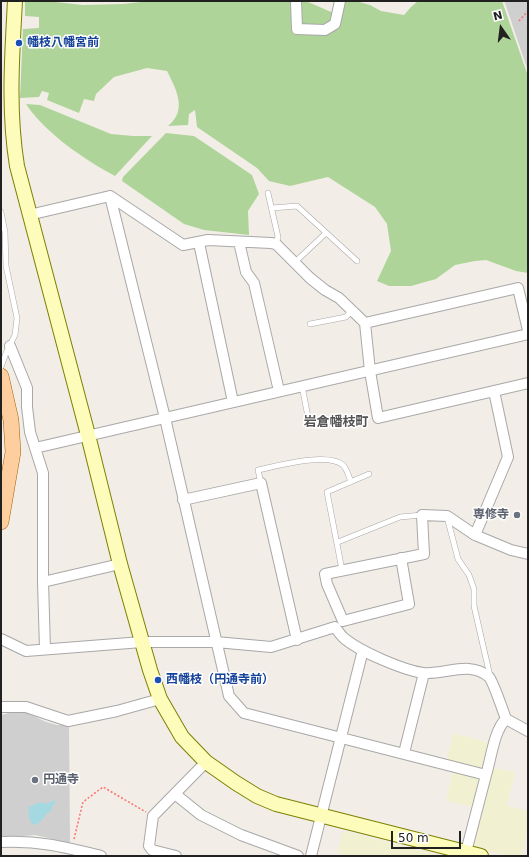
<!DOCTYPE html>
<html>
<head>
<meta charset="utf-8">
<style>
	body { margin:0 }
	#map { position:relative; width:529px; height:857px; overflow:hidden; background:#f2eee7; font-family:"DejaVu Sans",sans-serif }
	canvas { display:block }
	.frame { position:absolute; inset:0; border:2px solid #212121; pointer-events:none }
	.north { position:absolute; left:481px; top:8px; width:40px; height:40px; -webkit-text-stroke:3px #fff; paint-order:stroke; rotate:346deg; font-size:11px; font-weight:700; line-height:16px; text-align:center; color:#212121 }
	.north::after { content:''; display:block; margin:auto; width:14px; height:18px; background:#212121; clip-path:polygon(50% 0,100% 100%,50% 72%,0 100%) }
	.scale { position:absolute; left:391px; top:831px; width:70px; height:18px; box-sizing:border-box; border:2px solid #212121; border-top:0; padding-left:5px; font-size:12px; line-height:14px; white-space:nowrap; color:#212121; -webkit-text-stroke:3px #fff; paint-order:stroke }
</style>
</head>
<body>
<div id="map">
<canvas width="529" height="857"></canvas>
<div class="frame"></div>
<div class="north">N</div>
<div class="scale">50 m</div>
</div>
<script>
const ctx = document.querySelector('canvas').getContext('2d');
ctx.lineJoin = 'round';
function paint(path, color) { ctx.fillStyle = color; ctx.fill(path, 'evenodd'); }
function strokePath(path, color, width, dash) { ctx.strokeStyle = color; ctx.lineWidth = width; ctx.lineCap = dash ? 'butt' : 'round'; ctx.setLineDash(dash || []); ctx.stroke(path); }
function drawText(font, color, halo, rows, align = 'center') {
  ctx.font = font + ' "DejaVu Sans","Noto Sans JP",sans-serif'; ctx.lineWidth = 3; ctx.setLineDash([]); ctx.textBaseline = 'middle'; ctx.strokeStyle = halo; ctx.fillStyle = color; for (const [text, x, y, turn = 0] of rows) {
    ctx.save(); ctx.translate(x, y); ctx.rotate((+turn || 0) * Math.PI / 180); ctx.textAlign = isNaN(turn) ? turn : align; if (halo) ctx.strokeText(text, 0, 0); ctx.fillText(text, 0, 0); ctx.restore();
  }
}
paint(new Path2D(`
	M504 1H528V71L505 3Z
	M17 711 26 712 46 722 57 725H69L70 843 35 835 1 838V715Z`), '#cfcfcf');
paint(new Path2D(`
	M453 733 490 743 484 765 478 769 447 760Z
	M490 767 515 772 507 806 528 811V829L522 855 520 856H509L475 848 471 841Z
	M453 770 476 775 479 780 473 807 446 801Z
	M343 831 443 856H346L337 852Z`), '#f1f1d2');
paint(new Path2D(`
	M25 1H46L83 5 123 4 150 1H306L331 12 340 2 356 1 370 5 381 11 404 15 411 7 418 1H502L528 76V273L516 271 486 260 475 261 455 265 436 279 411 286H389L377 281 391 251 387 224 375 207 328 177 290 186 269 181 257 168 197 127 195 110 189 114 188 125 168 126C188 110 176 89 167 71L147 68 114 77 96 94 94 101 84 99 79 113 47 100 49 93 42 91 39 97 20 98 23 29 39 28V17L25 16Z
	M26 104 40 105 111 134 133 136H152L115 176C85 160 45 133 26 104Z
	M166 133 194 136 252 175 259 194 248 211 249 235 204 230 184 224 122 181 123 177Z`), '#afd499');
paint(new Path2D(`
	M55 800V803L52 807 51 811 47 813C43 819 40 823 33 825 29 821 28 812 29 807L40 802 45 804Z`), '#a5d9e2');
const lane = new Path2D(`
	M268 193 278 237 276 244
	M272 208 297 206 357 261
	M1 212 5 232 6 266 17 318 15 335 6 353 1 367
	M294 263 326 233
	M310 324 346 317 352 310
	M302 386 308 417
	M261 483 258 470C277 466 327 452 343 465 347 469 349 477 351 482
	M447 517 458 559 469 575 474 589V606L490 676
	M338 542 400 517 422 515
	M342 570 327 492 369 474`);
const street = new Path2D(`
	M296 1 297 29 325 30 335 24 340 1
	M110 196 165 418 229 696 244 713 486 775 466 852
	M29 215 110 196 183 245 208 240 271 243 276 244 310 278 325 290 339 298 365 323 370 371 378 418 528 383
	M239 242 246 272 254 283 279 391
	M199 243 233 402
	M365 323 518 288 528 330
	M10 346 27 388V407L30 432 43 473V582
	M494 391 508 457 475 535 511 550 528 554
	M35 448 528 334
	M183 500 261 483 297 640
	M401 558 409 604 343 621 327 584 325 574 424 554 422 515 447 516 475 535
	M1 639 26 651 142 642H216L271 647 335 627C338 631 341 636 345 639 361 652 403 670 423 673 446 675 469 660 489 677 493 681 503 711 506 719L528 731
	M45 649 43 582 120 564
	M1 707H26L68 721 117 711 160 699
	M404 753 424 673
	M486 775C491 759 494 730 506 719
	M175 794 201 815 241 835 298 856
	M1 842C38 840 65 847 101 856
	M176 856 152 850 149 846 153 816 206 762
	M311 856 363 650`);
const secondary = new Path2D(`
	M15 1C12 56 8 111 17 166L88 435 120 564 150 670 160 699 182 737 206 762 236 783 257 796 276 804 481 856`);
const primary = new Path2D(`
	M1 376 11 420 13 452 1 522`);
strokePath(lane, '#a8a8a8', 6);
strokePath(street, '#a8a8a8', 12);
strokePath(secondary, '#7c8000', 16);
strokePath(primary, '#9e5e00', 16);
strokePath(new Path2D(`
	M519 21 528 11
	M527 28 528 27
	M74 839 83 802 103 787 146 812`), '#ff6f6b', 1.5, [2, 2]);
strokePath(lane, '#fff', 5);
strokePath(street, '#fff', 10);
strokePath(secondary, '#fefcba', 14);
strokePath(primary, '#ffce9f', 15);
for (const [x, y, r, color] of [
	[19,43,4,"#1a4fb4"],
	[517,515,4,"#6b7280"],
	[158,680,4,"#1a4fb4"],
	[35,780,4,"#6b7280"]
]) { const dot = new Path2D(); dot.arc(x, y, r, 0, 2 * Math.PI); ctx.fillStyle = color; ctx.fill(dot); strokePath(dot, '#fff', 1.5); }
drawText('bold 12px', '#164399', '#fff', [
	["幡枝八幡宮前",27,43],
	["西幡枝（円通寺前）",166,680]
], 'left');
drawText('bold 12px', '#5b616d', '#fff', [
	["専修寺",509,515],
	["円通寺",43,780,"left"]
], 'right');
drawText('bold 13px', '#545454', '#fff', [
	["岩倉幡枝町",336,423]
]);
</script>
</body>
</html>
